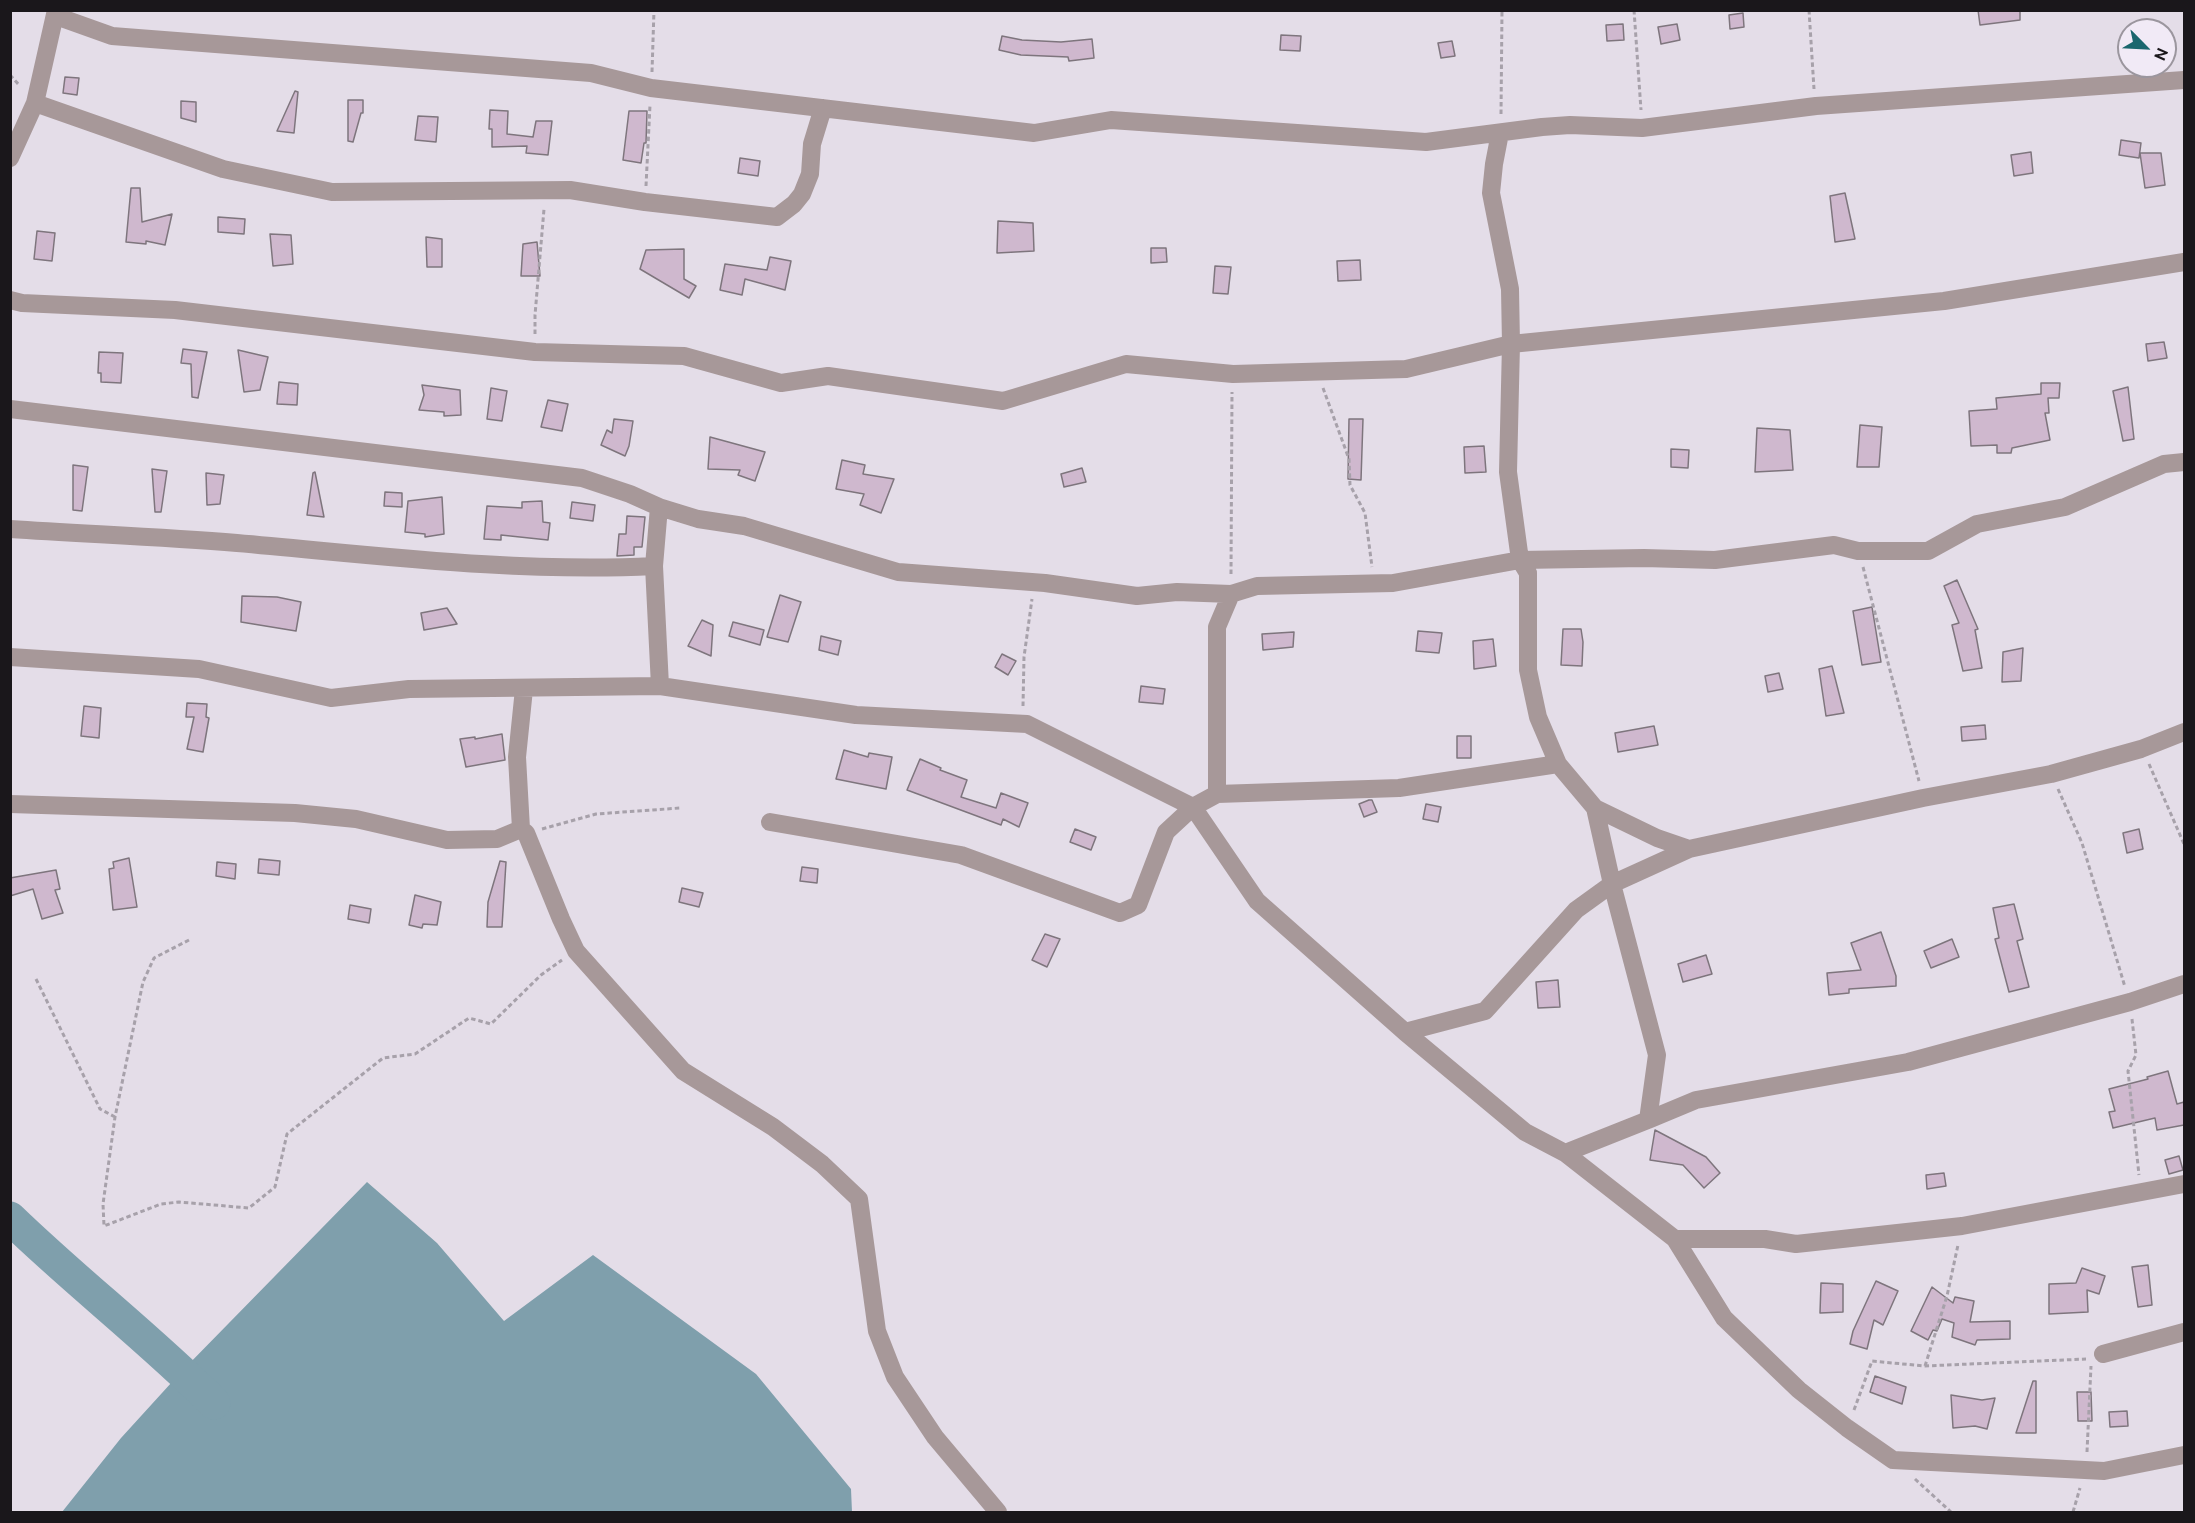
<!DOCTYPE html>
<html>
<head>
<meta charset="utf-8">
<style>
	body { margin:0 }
	#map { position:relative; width:2195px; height:1523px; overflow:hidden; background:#e4dde8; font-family:Ubuntu,sans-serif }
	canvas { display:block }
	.frame { position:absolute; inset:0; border:12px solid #1a171b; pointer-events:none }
	.north { position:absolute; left:2117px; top:18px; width:60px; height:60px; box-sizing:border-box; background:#f1eaf6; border:2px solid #9b969e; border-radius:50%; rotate:114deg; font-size:16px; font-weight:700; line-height:24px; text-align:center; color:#1a171b }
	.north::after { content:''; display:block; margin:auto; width:21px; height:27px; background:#1a676e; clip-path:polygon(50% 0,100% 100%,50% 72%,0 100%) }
</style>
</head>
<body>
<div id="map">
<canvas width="2195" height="1523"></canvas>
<div class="frame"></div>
<div class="north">N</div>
</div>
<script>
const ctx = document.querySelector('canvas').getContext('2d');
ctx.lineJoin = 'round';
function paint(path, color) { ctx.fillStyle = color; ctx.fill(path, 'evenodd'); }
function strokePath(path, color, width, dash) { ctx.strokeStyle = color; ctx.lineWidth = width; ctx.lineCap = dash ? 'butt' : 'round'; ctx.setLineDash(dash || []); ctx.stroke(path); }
paint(new Path2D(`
	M367 1182 437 1243 504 1321 593 1255 756 1374 851 1489 852 1512H62L121 1438 182 1371Z`), '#7f9fac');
strokePath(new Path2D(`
	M10 1218C76 1282 149 1338 214 1403`), '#7f9fac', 33);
const building = new Path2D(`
	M1978 10H2020V20L1980 25Z
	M1743 13 1744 27 1730 29 1729 15Z
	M1623 24 1624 40 1607 41 1606 25Z
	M1677 24 1680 40 1661 44 1658 27Z
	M1281 35 1301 36 1300 51 1280 50Z
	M1002 36 1022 40 1061 42 1092 39 1094 58 1069 61 1068 57 1021 55 999 50Z
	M1452 41 1455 56 1441 58 1438 43Z
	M65 77 79 78 77 95 63 93Z
	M295 91 298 92 294 133 277 131Z
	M348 100H363V113H361L353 142 348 141Z
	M181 101 196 102V122L181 118Z
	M490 110 508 111 507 134 533 137 536 121H552L548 155 526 153 527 146 492 147V129H489Z
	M629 111H647L646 143H644L641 163 623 160Z
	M418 116 438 117 436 142 415 140Z
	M2121 140 2141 143 2139 158 2119 155Z
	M2031 152 2033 173 2014 176 2011 155Z
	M2140 153H2161L2165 185 2145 188Z
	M740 158 760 161 758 176 738 173Z
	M131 188H140L142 222 172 214 165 245 146 241V244L126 242Z
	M1845 193 1855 239 1835 242 1830 196Z
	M218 217 245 219 244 234 218 232Z
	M998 221 1033 223 1034 251 997 253Z
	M37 231 55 233 52 261 34 259Z
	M270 234 291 235 293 264 273 266Z
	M426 237 442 239V267H427Z
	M537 242 540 276H521L523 244Z
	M1151 248H1166L1167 262 1151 263Z
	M684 249V279L696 286 689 298 640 269 646 250Z
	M770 257 791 261 785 290 745 279 742 295 720 290 725 264 767 270Z
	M1360 260 1361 280 1338 281 1337 261Z
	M1215 266 1231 267 1228 294 1213 293Z
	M2164 342 2167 358 2148 361 2146 344Z
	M183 349 207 352 198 398 192 397 191 364 181 363Z
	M238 350 268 357 260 390 244 392Z
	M99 352 123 353 121 383 101 382V373H98Z
	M279 382 298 384 297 405 277 404Z
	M2041 383H2060L2059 398H2048L2049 413H2045L2050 440 2012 448 2011 453H1997V445L1971 446 1969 411 1997 409 1996 398 2041 394Z
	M422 385 460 390 461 415 444 416V412L419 410 424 395Z
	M2128 387 2134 439 2123 441 2113 391Z
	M491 388 507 391 502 421 487 419Z
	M548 400 568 404 562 431 541 427Z
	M614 419 633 421 629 446 625 456 601 445 607 430 612 433Z
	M1349 419H1363L1361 480 1348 479Z
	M1860 425 1882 427 1879 467H1857Z
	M1757 428 1790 430 1793 470 1755 472Z
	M710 437 765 452 755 481 738 475 740 470 708 469Z
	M1484 446 1486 472 1465 473 1464 447Z
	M1671 449 1689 450 1688 468 1671 467Z
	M842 460 865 465 863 474 894 479 881 513 860 505 864 494 836 489Z
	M73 465 88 467 82 511 73 510Z
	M1082 468 1086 482 1064 487 1061 474Z
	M152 469 167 471 161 512H155Z
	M315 472 324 517 307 515 313 473Z
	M206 473 224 475 220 504 207 505Z
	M385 492 402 493V507L384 506Z
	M442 497 444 534 425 537V534L405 532 408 501Z
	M542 501 543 522 550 523 548 540 501 535V540L484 539 487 506 522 508V502Z
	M572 502 595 505 593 521 570 518Z
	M627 516 645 517 642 547H634V555L617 556 619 534H626Z
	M1957 580 1978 629 1975 630 1982 668 1963 671 1952 625 1959 623 1944 586Z
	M780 595 801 602 788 642 767 637Z
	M242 596 277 597 301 602 296 631 241 622Z
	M1872 607 1881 662 1862 665 1853 611Z
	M447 608 457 624 424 630 421 613Z
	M702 620 713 625 711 656 688 646Z
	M733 622 764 630 760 645 729 636Z
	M1563 629H1581L1583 642 1582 666 1561 665Z
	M1418 631 1442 633 1439 653 1416 651Z
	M1294 632 1293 647 1263 650 1262 634Z
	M821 636 841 641 838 655 819 650Z
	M1493 639 1496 666 1474 669 1473 641Z
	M2023 648 2021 681 2002 682 2003 652Z
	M1002 654 1016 661 1008 675 995 667Z
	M1832 666 1844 713 1826 716 1819 669Z
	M1779 673 1783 689 1768 692 1765 676Z
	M1141 686 1165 689 1163 704 1139 702Z
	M187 703 207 704 206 717 209 718 203 752 187 749 194 717H186Z
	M84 706 101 708 99 738 81 736Z
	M1985 725 1986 739 1962 741 1961 727Z
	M1654 726 1658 745 1618 752 1615 733Z
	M502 734 505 760 466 767 460 739 475 737V739Z
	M1457 736H1471V758H1457Z
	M844 750 868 757 869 753 892 757 886 789 836 779Z
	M920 759 941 768 940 770 967 780 961 797 996 808 1001 793 1028 803 1019 827 1003 819 1001 825 907 790Z
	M1369 800H1372L1377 812 1364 817 1359 804Z
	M1426 804 1441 807 1438 822 1423 819Z
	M1075 829 1096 837 1091 850 1070 842Z
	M2139 829 2143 849 2127 853 2123 833Z
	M129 858 137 907 113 910 109 869 114 868 113 862Z
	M259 859 280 861 279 875 258 873Z
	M500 861 506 862 502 927H487L488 902Z
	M217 862 236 864 235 879 216 876Z
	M802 867 818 869 817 883 800 881Z
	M56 870 60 889 55 890 63 913 42 919 33 889 10 896V878Z
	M682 888 703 893 699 907 679 902Z
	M415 895 441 902 437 925 423 924 422 928 409 925Z
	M2014 904 2023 939 2017 941 2029 987 2009 992 1995 939 1999 938 1993 908Z
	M350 905 371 909 369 923 348 919Z
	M1881 932 1896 976V986L1849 989V993L1829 995 1827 973 1861 970 1851 943Z
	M1045 934 1060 939 1047 967 1032 960Z
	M1952 939 1959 957 1931 968 1924 951Z
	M1706 955 1712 974 1683 982 1678 964Z
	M1558 980 1560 1007 1538 1008 1536 982Z
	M2168 1071 2177 1104 2184 1102V1125L2157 1130 2155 1118 2113 1128 2109 1112 2115 1111 2109 1089 2148 1079 2147 1077Z
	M1655 1130 1706 1157 1720 1173 1704 1188 1683 1165 1650 1160Z
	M2179 1156 2183 1170 2169 1174 2165 1160Z
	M1944 1173 1946 1186 1927 1189 1926 1175Z
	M2148 1265 2152 1305 2138 1307 2132 1267Z
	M2082 1268 2105 1276 2099 1294 2087 1290 2088 1312 2049 1314V1284L2076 1283Z
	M1876 1281 1898 1291 1883 1325 1874 1320 1867 1349 1850 1344 1853 1331Z
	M1821 1283 1843 1284V1312L1820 1313Z
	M1932 1287 1953 1303 1955 1297 1974 1301 1970 1322 2010 1321V1339L1977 1340 1975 1345 1952 1337 1954 1323 1942 1319 1937 1331 1933 1330 1928 1340 1911 1331Z
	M1875 1376 1906 1387 1902 1404 1870 1392Z
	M2033 1381H2036V1433H2016Z
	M2077 1392H2091L2092 1421H2078Z
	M1951 1395 1982 1400 1995 1398 1987 1429 1975 1426 1953 1428Z
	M2127 1411 2128 1426 2110 1427 2109 1412Z`);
paint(building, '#cfb8ce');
strokePath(building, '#7e757d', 1.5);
strokePath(new Path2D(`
	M1634 10 1641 110
	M1809 10 1814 89
	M652 72 654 10
	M10 75 20 86
	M1501 114 1502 10
	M646 186 650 105
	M535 334V315L544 209
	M1323 388 1349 459 1350 485 1365 513 1372 567
	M1863 567 1919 781
	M1231 574 1232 392
	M1023 706 1024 657 1032 599
	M2149 764 2184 844
	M2058 789 2082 843 2125 987
	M542 829 596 814 680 808
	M189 940 154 958 143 982 115 1117 103 1204 104 1226 161 1204 179 1202 249 1208 275 1187 287 1134 383 1058 415 1054 469 1018 491 1024 541 975 562 960
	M36 979 100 1109 115 1117
	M2132 1019 2136 1055 2128 1071 2139 1175
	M1925 1366 1947 1296 1958 1245
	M1854 1410 1872 1361 1924 1366 2086 1359
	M2087 1452 2091 1366
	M1915 1479 1951 1512
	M2073 1512 2080 1488`), '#a7a1aa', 3, [4.5, 3]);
strokePath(new Path2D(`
	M56 16 112 36 591 73 651 88 1034 133 1111 120 1426 142 1542 127 1570 125 1642 128 1816 106 2184 80
	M35 103 223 169 332 192 570 190 645 202 777 217 794 204 802 194 810 174 812 144 823 108
	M1500 133 1494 164 1491 193 1510 289 1511 344 1508 472 1520 560 1528 573V670L1538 717 1558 764
	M10 158 35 103 56 10
	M10 300 22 303 175 310 535 352 684 356 781 383 828 376 1003 401 1126 364 1233 374 1406 369 1511 344 1944 301 2184 262
	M10 409 582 478 630 494 659 507 654 566 660 686
	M659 507 698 519 744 526 898 572 1045 583 1137 596 1177 592 1231 594
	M10 529C86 534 162 537 237 543 376 555 515 573 654 566
	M10 657 199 669 331 698 409 689 660 686 856 715 1027 724 1193 807 1257 901 1405 1032 1525 1132 1565 1153 1675 1239 1724 1318 1799 1390 1847 1428 1893 1460 2104 1471 2184 1455
	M1217 794V627L1231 594 1257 586 1393 583 1520 560 1644 558 1715 560 1834 545 1858 551H1928L1977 524 2065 507 2164 464 2184 462
	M10 804 295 813 356 819 447 840 497 839 521 829 517 757 524 689
	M770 822 961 855 1120 913 1138 905 1166 832 1193 807 1217 794 1399 788 1558 764 1595 808 1657 838 1689 849 1923 798 2051 774 2141 749 2184 732
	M521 829 526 833 561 919 576 951 683 1071 773 1127 822 1164 859 1199 877 1331 895 1377 935 1437 998 1512
	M1689 849 1612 884 1657 1055 1648 1120 1696 1100 1908 1062 2130 1002 2184 984
	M1405 1032 1485 1011 1576 910 1612 884 1595 808
	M1565 1153 1648 1120
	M1675 1239H1765L1796 1244 1962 1226 2184 1184
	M2103 1354 2184 1332`), '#a79899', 18);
</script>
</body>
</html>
